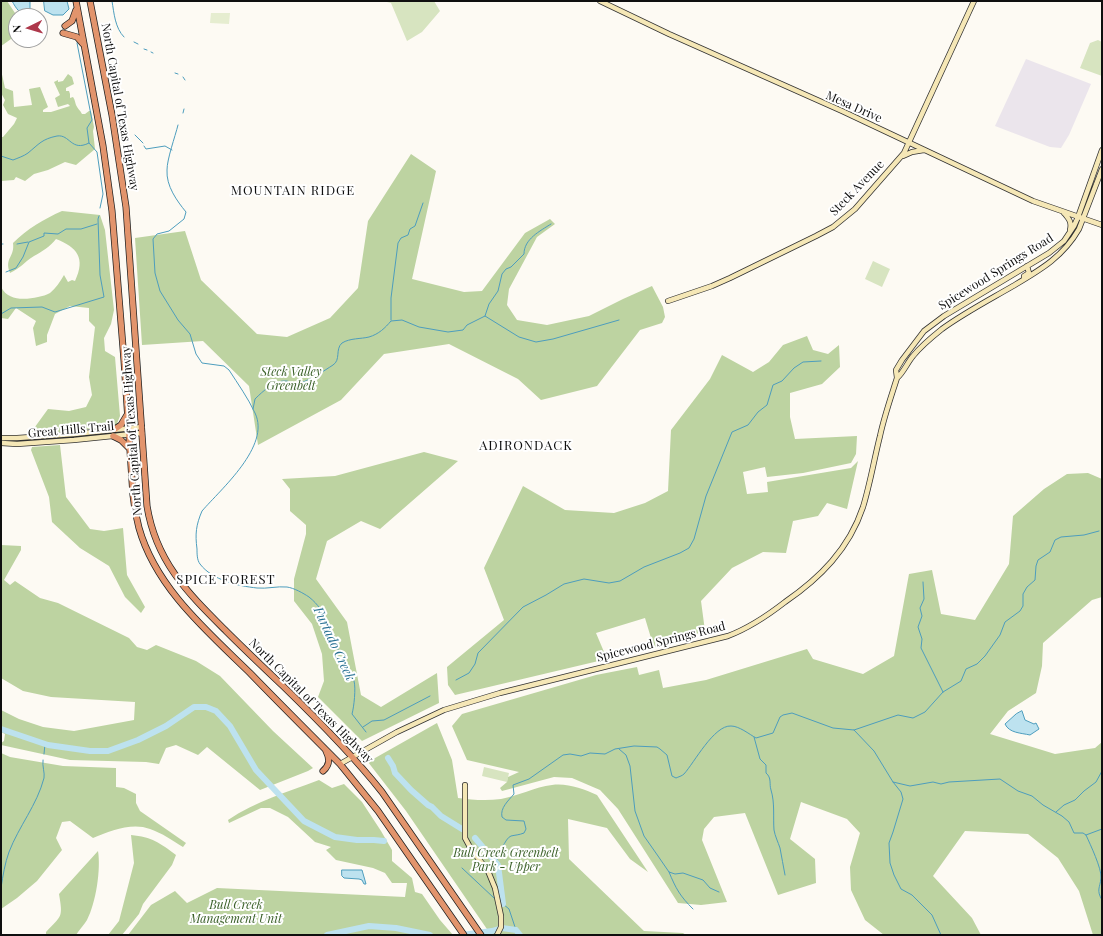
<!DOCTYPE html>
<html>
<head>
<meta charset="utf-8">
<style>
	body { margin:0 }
	#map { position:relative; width:1103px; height:936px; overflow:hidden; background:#fdfaf3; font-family:"Playfair Display",serif }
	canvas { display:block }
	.frame { position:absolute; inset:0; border:2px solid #0f0f0f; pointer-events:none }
	.north { position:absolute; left:8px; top:8px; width:40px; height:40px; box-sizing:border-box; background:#fff; border:1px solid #9f9f9f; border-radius:50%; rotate:265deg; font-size:11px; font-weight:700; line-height:16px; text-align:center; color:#0f0f0f }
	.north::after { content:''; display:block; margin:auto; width:14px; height:18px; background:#ae384b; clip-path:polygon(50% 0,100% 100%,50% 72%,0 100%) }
</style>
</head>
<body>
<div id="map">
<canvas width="1103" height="936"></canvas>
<div class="frame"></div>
<div class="north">N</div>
</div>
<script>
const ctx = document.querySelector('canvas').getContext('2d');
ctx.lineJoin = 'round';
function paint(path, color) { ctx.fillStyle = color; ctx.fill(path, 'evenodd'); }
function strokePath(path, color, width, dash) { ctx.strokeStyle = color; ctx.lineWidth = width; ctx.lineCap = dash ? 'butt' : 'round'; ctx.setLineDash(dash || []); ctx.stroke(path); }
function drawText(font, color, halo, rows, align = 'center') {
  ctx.font = font + ' "Playfair Display",serif'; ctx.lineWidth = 4; ctx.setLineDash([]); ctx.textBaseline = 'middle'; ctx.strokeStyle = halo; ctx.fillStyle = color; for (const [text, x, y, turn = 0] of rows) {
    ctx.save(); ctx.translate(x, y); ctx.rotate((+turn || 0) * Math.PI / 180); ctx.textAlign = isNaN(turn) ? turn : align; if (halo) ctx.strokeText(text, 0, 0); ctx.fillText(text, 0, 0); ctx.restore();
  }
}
paint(new Path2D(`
	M1026 59 1091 84 1069 135 1061 148 1050 147 995 126Z`), '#ebe5ec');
paint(new Path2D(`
	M383 1H434L440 11 422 32 407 41 391 3Z
	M1098 40 1102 42V76L1080 68 1090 43Z
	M873 261 890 269 882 287 865 279Z
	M484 767 509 773 507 782 482 776Z`), '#d7e4c0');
paint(new Path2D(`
	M1 1H7L17 16H16C16 34 17 36 1 46Z
	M1 70 5 88 13 91 14 107 32 105 29 89 40 87 48 107 43 110V112H51L70 106 68 104 58 107 55 98 60 95 54 82 58 80V82L63 81 68 74 72 77 74 84 66 88V91H69L70 94V98L73 97C75 100 75 102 76 105 77 108 80 110 82 114H85L89 111H91L94 127 93 131 95 149 76 165 65 162 48 170 34 174 25 181 16 177 14 180 1 181V137H3L14 124 17 118 8 114 3 105 5 100 1 93Z
	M411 154 436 171 412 279 464 292 482 291 525 233 550 219 555 224 537 237 509 289 507 305 517 320 547 325 589 316 623 299 652 286 663 307 665 317 662 323 640 330 597 386 541 400 518 379 449 344 384 354 341 400 258 445 249 386 203 341 142 345 135 238 185 231 201 280 257 334 287 337 330 318 358 288 368 221Z
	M62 211 100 215 105 230 114 310 111 324 104 338 105 351 115 357 120 416 116 426 108 428 89 429 32 435V431L48 409 69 411 86 407 92 395 89 377 95 327 89 321V308L70 306 55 314 47 335V342L36 346 33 328 36 321 16 308 8 319 1 318V287C8 301 25 300 38 297 42 296 47 295 50 293 56 288 60 282 64 275L68 282 72 280 75 281C86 258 77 247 56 239 51 246 41 252 34 256 24 262 21 268 10 273 4 258 15 257 13 243 27 229 44 219 62 211Z
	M807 336 813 350 828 354 839 345 840 367 822 384 790 393V417L795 439 857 436 856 454 851 463 803 473 767 477 765 467 743 472 747 494 768 492 767 482 851 468 858 461 847 509 827 503 818 516 793 521 786 553 763 552 732 568 701 601 705 631 654 648 645 618 596 633 607 659 455 695 448 685 447 667 504 620 484 568 523 486 565 510 614 513 645 503 668 491 671 430 710 379 722 355 753 372 769 362 783 345Z
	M60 445 66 497 90 529 104 531 123 528 127 575 145 607 141 613 125 597 109 566 80 548 52 522 49 497 31 450 32 447Z
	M424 452 458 461 380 529 361 521 327 541 316 579 347 622 361 695 381 707 437 673 439 703 362 741 318 697 324 681 322 654 312 624 294 601V579L306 534V525L290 511V489L282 479 335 476Z
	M1088 473 1102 479V597L1092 600 1043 643 1042 666 1036 693 1008 711 990 734 1055 754 1095 748 1102 742V935H1093L1079 891 1058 858 1028 834 965 831 933 876 972 918 981 935H884L865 920 851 890 850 867 860 833 847 819 801 802 790 839 815 859 816 883 778 895 745 813 714 817 704 829 702 840 727 902 701 905 678 903 618 809 600 790 572 778 554 777 502 791 500 788 507 782 508 777 519 772 467 760 452 726 462 714 596 675 637 667 639 675 659 670 663 688 706 680 807 649 813 659 863 674 894 656 909 574 932 570 941 614 975 620 1009 564 1013 516 1044 489 1067 474Z
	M1 545 21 546V550L4 580 10 585 15 581 40 598 58 603 129 638 137 647 147 650 156 645 196 661 220 676 273 731 313 768 308 771 260 790 207 747 198 755 176 745 166 748 159 764 146 762 70 760 1 745V743L4 741 5 734 1 732V710L19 719 43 727 74 731 134 720 135 702 51 697 23 691 1 678Z
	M437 723 452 760 458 798C472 800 487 801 501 799 518 796 535 787 552 785 568 783 583 789 597 795L648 872 630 859 607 828 568 819 569 859 644 931 683 933 686 935H491L406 811 368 762Z
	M1 753 10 757 63 766 116 768V787L124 788 136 794V803L140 811 186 843 183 847C173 841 162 833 150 829 132 822 110 831 93 838L70 821 62 822 56 838 62 850 37 881 17 898 1 909Z
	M319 780 332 788 344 784 362 802 381 831 392 850V861L412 878 415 892 422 894 440 920 453 935H128L151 905 175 891 187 903 217 888 405 897 407 883H392L385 873 373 868 336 860 326 850 331 847 315 842 288 817 270 808H261L229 823 228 820C256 801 287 792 319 780Z
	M131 835C152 837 160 843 176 855L172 865 143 904 139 914 122 935H108L119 921 134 863Z
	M98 851C101 869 96 903 87 920 84 925 79 930 76 935H46V932C62 915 63 918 59 894Z`), '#bdd3a1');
paint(new Path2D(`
	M211 13H230L229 24 210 23Z`), '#e6edd0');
const water = new Path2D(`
	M12 1H30V14C20 16 16 8 12 1Z
	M44 1H67L69 9 63 15H53L45 11Z
	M1022 711 1025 720 1034 724 1036 723 1039 729 1030 735C1021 733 1009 733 1005 724L1016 714Z
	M342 870H362L366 884H364L362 880 359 879 344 878 342 876Z`);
paint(water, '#bde2ef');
strokePath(water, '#4d9dbd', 1);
strokePath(new Path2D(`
	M112 1C114 13 115 28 124 37
	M134 42 138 44
	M144 49 147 50
	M151 52 153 53
	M175 73 178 74
	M183 77 185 80
	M183 113 184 109
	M178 125C175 137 167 159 167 170 166 186 177 201 186 212L184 219 169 231 157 234 153 239 155 273 160 291 178 320 190 334 196 354 202 363 224 366 229 370C238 384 248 398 255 413 271 446 221 489 202 511 196 525 195 534 197 549 197 554 197 560 200 564 212 580 238 586 257 588 267 589 277 586 287 587 294 588 303 593 309 597 328 612 326 628 336 647 338 650 342 653 344 656 347 660 345 664 346 668 348 673 352 676 354 681 356 688 354 707 352 714L366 732
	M135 135 143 143
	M89 143 97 152 103 194 100 208
	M144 146 146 149 165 146 172 150
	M1 156 13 160C18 158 24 156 28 153 39 144 42 139 57 136 70 134 71 152 89 143L87 128 92 120 77 43
	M1 244H3
	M17 244 28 242
	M6 272 16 268 23 257 29 242 44 236V233L58 234 66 229H81L97 224
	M1 314 11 308 42 307 55 312 104 297 100 275 98 219 99 216
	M485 316 489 304 498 291 502 274 506 269 511 267 524 254C524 239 540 231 551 224
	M391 320V298L398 243 401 238 408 235 410 229 415 226 423 203
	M253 409 255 399C263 391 275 380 286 381 290 381 294 385 298 384 308 381 324 371 333 365 341 360 335 349 342 343 350 338 361 339 369 337 379 334 385 328 391 321L402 320 419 327 448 332 463 330 467 325 485 316 519 337 536 342 553 339 619 320
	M923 582 924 599 920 608 922 616 918 627 922 639 921 648 943 692
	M456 680 469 673 475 664 478 653 523 607 546 595 564 584 584 579 609 583 620 581 644 567 680 553 689 548 694 539 706 496 732 432 748 425 758 412 767 405 773 385 782 381 794 368 803 362 821 361
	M363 727 372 721 384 720 430 696
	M854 730 874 751 893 782 901 792 903 799 893 832 889 843 890 863 894 875 901 889 912 895 932 915 941 935
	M754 737 760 759 766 765V773C772 778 769 784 771 790 775 803 773 817 774 830 775 836 778 842 780 848 782 857 783 866 785 875
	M619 749 626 755 630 766 635 811 644 836 658 856 669 872 675 874 683 873 703 880 710 888 719 892
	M44 754 45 744
	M893 782 910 786 933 782 941 784 949 782 1000 779 1018 791 1032 796 1043 805 1062 816 1069 822 1074 833H1083L1086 835C1090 844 1102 869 1101 878 1100 888 1096 890 1102 900
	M1056 812 1064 805 1075 800 1084 791 1096 782 1102 771
	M1086 835 1102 829
	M496 862C499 856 505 838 511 836 515 835 519 835 524 833L526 829 524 821 506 820 502 817C500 808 508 801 514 794L513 785 529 779 563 755 570 754 581 756 590 753 605 754 615 749 634 746 657 747 660 749 667 755 672 776 676 778C678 777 682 776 684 774 694 763 714 725 731 726 739 726 749 734 756 738L773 733 780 717 783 715 792 713 833 728 854 730 898 715 913 718 925 712 943 692 961 681 966 669 977 664 985 656 1000 635 1005 622 1020 611 1023 606V594L1027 587 1035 580 1036 566 1038 560 1050 552 1055 540 1061 537 1084 535 1099 531
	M462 868 494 898
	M669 872C676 889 680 896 693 909
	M1 888C3 875 5 863 9 852 19 826 37 805 44 778 45 773 42 766 43 760
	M503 904 509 909 516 930`), '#4d9dbd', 1);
strokePath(new Path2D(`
	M1 729 48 745 90 751H108L138 740 166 726 194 707H206L216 711 230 726 256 770 304 821 335 837 357 840H374L384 841
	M388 758 393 766 395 773 411 790 428 805 432 807 441 816 462 829
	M475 838 498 865 503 904
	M327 935 369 926 396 928 430 935
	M462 935 492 931 502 928 516 930 520 935`), '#bde2ef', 6);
const secondary = new Path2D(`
	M600 1 669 34 842 111 1033 201 1102 225
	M903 156 912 152 924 150
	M1064 213C1069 219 1072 222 1070 230
	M1024 278V276L1029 273 1027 266
	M668 301 712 286 730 278 816 236 833 227 855 209 904 153 974 1
	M897 378C904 372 907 363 913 356 921 346 932 337 942 329 964 313 989 300 1013 286 1040 270 1063 257 1079 229L1102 169
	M1 438H17L74 434 142 427
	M1 443 17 444 74 440 142 433
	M340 764 397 732 444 710 500 693 728 636C749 628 767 616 785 602 820 578 849 549 863 507 870 484 874 460 880 436 884 417 891 397 897 378L896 370 902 360 924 331 944 316 1049 253 1064 241 1074 226 1078 217 1102 150
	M465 785V838L471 849 488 871 495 888 501 916V927L497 935`);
const highway = new Path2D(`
	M76 1 103 146 112 211 124 360 133 495C134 506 136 517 139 528 156 588 207 631 250 673 280 704 310 734 340 764L378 811 464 935
	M90 1 112 115 126 207 147 506C156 562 188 593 226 631 245 650 264 668 283 686 318 720 352 754 382 792L481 935
	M65 26 72 21 76 10
	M63 33 77 37 83 44
	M115 429 121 425 127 415
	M113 436 121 440 130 449
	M323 771C330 765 330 759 326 751`);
strokePath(secondary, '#313131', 6);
strokePath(highway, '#202020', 7);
strokePath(secondary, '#f5e7b6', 4.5);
strokePath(highway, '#e2946c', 5.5);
drawText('12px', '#0f0f0f', '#fff', [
	["North Capital of Texas Highway",120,107,80],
	["Mesa Drive",854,107,24],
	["Steck Avenue",857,188,-46],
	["Spicewood Springs Road",996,272,-32],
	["Great Hills Trail",71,430,-5],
	["North Capital of Texas Highway",132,431,-94],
	["Spicewood Springs Road",661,642,-14],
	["North Capital of Texas Highway",311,701,45]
]);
drawText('italic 12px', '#395f27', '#fff', [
	["Steck Valley",291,372],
	["Greenbelt",291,386],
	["Bull Creek Greenbelt",506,853],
	["Park - Upper",506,867],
	["Bull Creek",236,905],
	["Management Unit",236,919]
]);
ctx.letterSpacing = '1px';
drawText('13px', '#0f0f0f', '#fff', [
	["MOUNTAIN RIDGE",293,191],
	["ADIRONDACK",526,446],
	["SPICE FOREST",226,580]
]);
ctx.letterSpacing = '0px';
drawText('italic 13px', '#277092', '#fff', [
	["Furtado Creek",334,644,65]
]);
</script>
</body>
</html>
